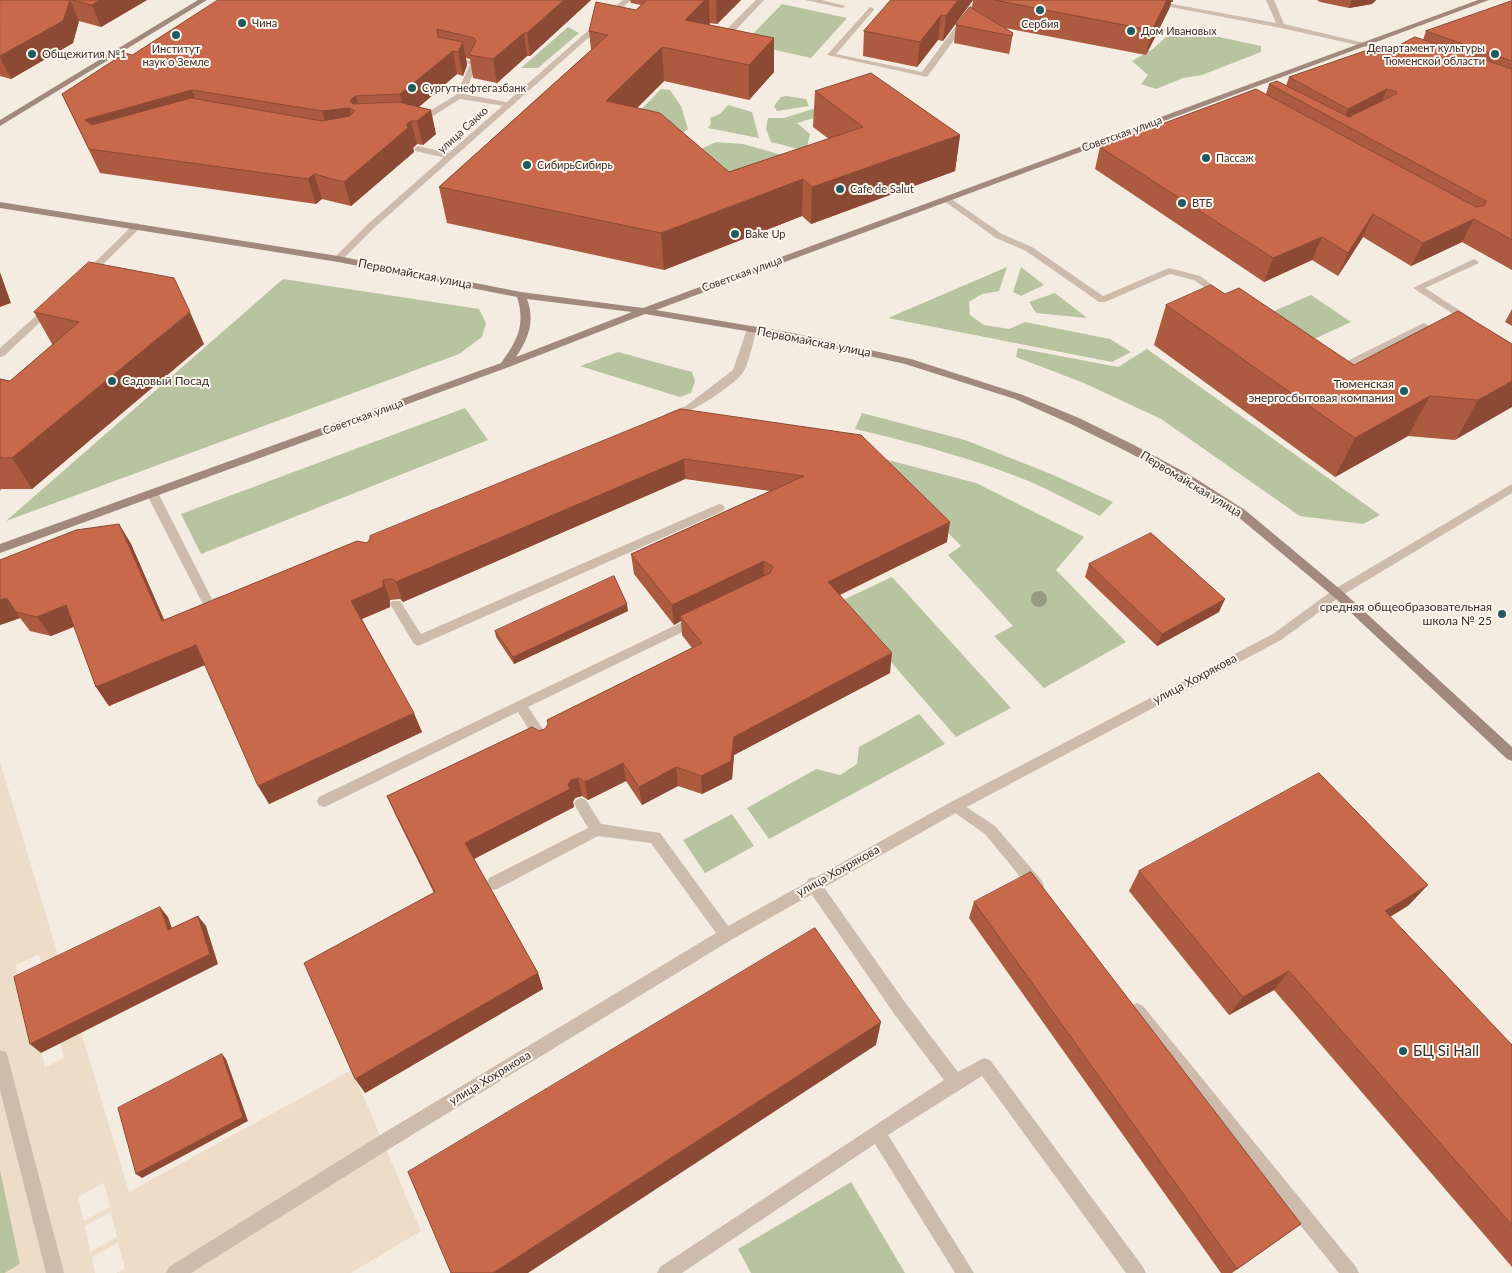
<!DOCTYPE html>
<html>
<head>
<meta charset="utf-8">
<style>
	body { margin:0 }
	canvas { display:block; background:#f4ebe1 }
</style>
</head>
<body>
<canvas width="1512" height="1273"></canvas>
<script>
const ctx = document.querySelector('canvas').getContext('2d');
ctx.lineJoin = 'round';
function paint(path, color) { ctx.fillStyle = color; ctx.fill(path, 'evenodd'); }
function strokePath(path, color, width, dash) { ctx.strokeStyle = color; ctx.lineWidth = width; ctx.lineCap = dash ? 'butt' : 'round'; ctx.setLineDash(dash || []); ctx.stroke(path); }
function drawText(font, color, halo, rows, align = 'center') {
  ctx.font = font + ' Lato,sans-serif'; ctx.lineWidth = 4; ctx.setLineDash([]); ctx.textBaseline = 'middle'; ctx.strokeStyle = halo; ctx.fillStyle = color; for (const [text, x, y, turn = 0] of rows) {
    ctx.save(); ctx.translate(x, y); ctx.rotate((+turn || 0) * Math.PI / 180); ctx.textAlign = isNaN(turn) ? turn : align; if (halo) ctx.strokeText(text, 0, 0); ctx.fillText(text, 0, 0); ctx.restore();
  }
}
paint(new Path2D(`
	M782 4 847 18 811 58 744 43Z
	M568 27 579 33 538 68H521Z
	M1173 27 1261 46V52L1202 75 1183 78 1156 89 1141 84 1148 75 1132 61 1153 49 1167 36 1163 29Z
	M661 89 670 90 681 106 688 129 677 137 633 118Z
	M786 96 806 99 809 106 777 111 774 106 781 97Z
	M728 105 752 112 759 138 708 128 711 124 710 118 720 114Z
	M816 108 831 113 797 123 810 134 806 151 771 142 766 129 768 118H784Z
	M716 142 743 144 782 155 775 198 690 154Z
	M1007 267 999 291 982 294 969 302 970 315 984 325 1009 329 1025 322 1110 339 1131 352 1112 362 888 318Z
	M1021 267 1044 285 1021 296 1013 292Z
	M283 279 479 309 486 323 482 337 459 354 6 521Z
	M1055 293 1087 318 1036 313 1029 302Z
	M1311 295 1351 322 1312 340 1272 312Z
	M1018 348 1118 367 1147 349 1380 515 1363 524 1300 516 1161 419 1084 383 1016 357Z
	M618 352 692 372 695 381 691 393 680 397 580 366Z
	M465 408 488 440 201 554 181 514Z
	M862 413 965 440 1051 474 1113 502 1100 516C1077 505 1054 492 1031 482 975 459 915 443 855 429Z
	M873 456 976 483 1084 537 1056 570 1126 642 1044 688 994 636 1013 626 948 555 961 546Z
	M892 577 1011 708 956 737 839 602Z
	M919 714 945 744 769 839 747 808 816 769 840 775 857 764 859 747Z
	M732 814 754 846 705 873 683 840Z
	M0 1169 20 1264 5 1273H0Z
	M851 1182 905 1273H751L738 1249Z`), '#b8c4a0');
paint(new Path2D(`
	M0 762 129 1192 352 1070 421 1231 351 1273H116L125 1268 118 1242 92 1257 95 1273H5L20 1264 0 1169ZM39 954 44 973 21 984 16 965ZM55 1022 64 1058 45 1068 36 1030ZM104 1183 110 1207 84 1221 78 1197ZM111 1212 117 1237 90 1252 85 1226Z`), '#ecdcc8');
paint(new Path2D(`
	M756 0H764L733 33 714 31V27L728 28Z
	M805 0H821L846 6 842 8Z
	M975 0H983L927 77 827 55 870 7 874 9 873 11 836 54 922 72Z
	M448 56 478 63 464 94 511 103V107L460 99 422 123H416V119L456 95 470 64 448 60Z
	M418 146 453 154 454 156 450 159 415 151 414 149Z
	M947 196 1002 234 1032 247 1103 296 1169 268 1200 276 1226 295 1224 297H1218L1194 280 1170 274 1105 302H1099L1026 251 996 238 944 201 943 199Z
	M137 223 142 226 140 228 90 277H84V273L134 224Z
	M1474 259 1479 262 1477 264 1425 288 1473 319V323H1467L1413 288Z
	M50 305 55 308 53 310 4 356 0 357V348L47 306Z
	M1424 323 1429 326 1428 328 1340 371H1332L1331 369Z
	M752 326 757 329C753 340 749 365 742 374 733 386 679 422 665 418V414L686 406 733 370 747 329Z
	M152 489 158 493 212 599 221 596 225 598 227 601 225 604 209 610 205 608 146 493Z
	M719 504 723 505 725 508 723 511 418 646 414 644 390 604 392 601H400L421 634Z
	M697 615 701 617 703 620 701 623 528 707 549 738 551 742 549 746 544 748 539 746 518 712 329 805 324 807 319 805 317 801 319 797Z
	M581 798 586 800 601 824 660 833 731 930 733 935 731 940 726 942 721 940 651 843 598 836 499 888 494 890 489 888 487 883 489 878 588 828 574 804 576 800Z
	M956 800 995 826 1042 881 1044 886 1042 891 1037 893 1032 891 985 834 951 810 949 806 951 802Z
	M813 877 818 879 907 1005 958 1072 984 1058 990 1060 1143 1267 1146 1273H1126L982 1076 888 1135 974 1273H955L875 1144 682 1273H657L660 1267 944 1080 895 1015 808 889 806 884 808 879Z
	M1137 1003 1143 1006 1356 1267 1359 1273H1339L1131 1016 1129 1011 1131 1006Z`), '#cdbbac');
paint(new Path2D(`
	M623 0H631L374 228 341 261H335V257L368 224Z
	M1134 0H1150L1276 23 1266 0H1274L1284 24 1411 54 1407 56 1281 28Z
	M1512 484V493L1341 596 1281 640 961 810 731 940 389 1149 191 1273H166L169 1267 377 1137 721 930 951 802 1273 634 1333 590Z
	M0 1050 6 1052 8 1058 64 1273H46L0 1090Z`), '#cdbbac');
paint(new Path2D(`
	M198 0H207L0 126V120Z
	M1478 0H1489L656 310 793 333 911 359 1023 395 1079 418 1134 445 1190 475 1245 510 1341 590 1512 747V761L1507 759 1333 596 1237 516 1182 481 1126 451 1071 424 1015 399 905 364 793 339 645 314 509 367 0 553V544L501 363C517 341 526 325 517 297L338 262 0 208V202L338 256 521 292 643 308ZM527 299 632 312 516 357C529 338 535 321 527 299Z`), '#a18a7d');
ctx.fillStyle = '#969b7f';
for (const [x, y] of [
	[1039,599]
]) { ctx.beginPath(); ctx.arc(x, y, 8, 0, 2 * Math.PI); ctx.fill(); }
paint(new Path2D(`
	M0 0H147L101 27 79 21 73 43 11 79 0 76Z
	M591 0 530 56H527L497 83 473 78 470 59 466 58 467 65 463 76 457 74 419 107 436 134 423 145 417 144 413 148 414 152 351 206 322 199 316 204 100 173 62 94 132 55Z
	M630 0H741L717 24 709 23 710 25 774 38V72L749 100 664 81 637 108 729 172 829 139 813 127 815 91 960 135 955 171 811 224 802 216 664 270 447 223 439 187 591 50 589 31 636 10 641 5 631 3Z
	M891 0H973L943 41 938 40 917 67 863 56 864 31Z
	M973 0H1173V2H1171L1169 9 1146 55 1005 28 1013 33 1010 50 1009 54 954 43 956 25 972 8Z
	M1317 0H1376L1372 4 1349 8 1320 2Z
	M1512 1V270L1462 242 1411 266 1363 237 1338 276 1312 260 1264 282 1095 169 1100 147 1266 94 1269 84 1286 86 1289 77 1390 50 1423 40 1426 31Z
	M1225 294 1354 365 1512 344 1455 440 1408 436 1335 477 1154 345 1166 305Z
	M1512 309V326L1505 322Z
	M34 312 204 344 32 489H1L0 491V379L10 381 53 344H52Z
	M681 409 947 542 840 595 890 673 734 755 732 779 702 794 678 786 642 805 626 781 588 800 582 796 575 798 573 802 574 807 474 859 538 973 543 989 365 1093 434 893 395 814 387 796 539 731 545 729 692 648 682 635 681 621 674 625 634 574 631 554 770 491 685 479 403 602 400 599 390 600V607L362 619 422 732 269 804 205 665 109 706 96 687 74 627 51 636 30 631 20 618 0 625 119 524 131 544 164 620 367 543Z
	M1089 564 1219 612 1157 646 1085 577Z
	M628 611 514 664 496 637 495 631Z
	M1139 871 1409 905 1390 917 1512 1045V1267L1274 990 1229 1015 1129 891Z
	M974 902 1301 1224 1232 1273H1221L969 918Z`), '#ac5a40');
paint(new Path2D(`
	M70 0 79 21 73 43 11 79 0 57Z
	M100 0H147L101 27 92 5Z
	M564 0H591L530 56 527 33Z
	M705 0H709L710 31 685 20Z
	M717 0H741L717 24 716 1Z
	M958 0H973L943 41 946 16Z
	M1167 0H1172L1169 9 1146 55 1152 30Z
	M1352 0H1376L1372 4 1349 8Z
	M941 15 938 40 917 67 920 42Z
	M437 29 442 53 453 51 457 74 406 118 400 94 438 37Z
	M524 33 527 56 497 83 493 59Z
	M774 38V72L749 100V65Z
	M463 42 467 65 463 76 458 52Z
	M662 47 664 81 609 136 606 101Z
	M1387 89 1378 111 1342 124 1348 109Z
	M192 90 200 114 96 144 85 120Z
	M356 96 362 120 355 111 350 100Z
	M349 108 356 132 329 135 322 111Z
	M431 110 436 134 423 145 417 121Z
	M411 121 417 144 413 148 414 152 351 206 344 182Z
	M960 135 955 171 811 224 812 187Z
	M314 174 322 199 316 204 308 179Z
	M803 179 802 216 664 270 661 233Z
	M1373 214 1363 237 1338 276 1348 253Z
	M1474 219 1462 242 1411 266 1423 243Z
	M1322 237 1312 260 1264 282 1273 258Z
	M0 272 11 303 0 307Z
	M190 312 204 344 32 489 12 458Z
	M1512 381V407L1455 440 1478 400Z
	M1430 396 1408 436 1335 477 1355 438Z
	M684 459 685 479 403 602 396 582Z
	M950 522 947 542 826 601 828 582Z
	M119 524 131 544 173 640 162 621Z
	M764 561V581L680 616 681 621 674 625 672 605Z
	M383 580 390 600V607L359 620 351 601Z
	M7 598 20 618 0 625V600Z
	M1225 599 1219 612 1157 646 1162 634Z
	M627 604 628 611 514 664 513 657Z
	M66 605 79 624 51 636 37 617Z
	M196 645 207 664 109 706 96 687Z
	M892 653 890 673 734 755 732 779 702 794 701 776 734 737Z
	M414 713 422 732 269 804 258 786Z
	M623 763 626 781 588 800 585 782Z
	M676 767 678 786 642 805 639 787Z
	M578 778 582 796 575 798 573 802 574 807 472 860 465 843 568 785 571 780Z
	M1428 885 1409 905 1367 931 1385 911Z
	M160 907 168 917 176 940 168 930Z
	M198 916 206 926 218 964 41 1053 30 1044Z
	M1289 971 1274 990 1229 1015 1243 997Z
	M538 973 543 989 365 1093 355 1079Z
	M881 1022 876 1045 528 1273H493Z
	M222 1054 226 1059 248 1121 142 1178 136 1174Z`), '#8c4a34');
const building = new Path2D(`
	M0 0H70L63 21 0 56Z
	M73 0H100L92 5Z
	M218 0H564L527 33H524L493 59 469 55 476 41 474 38 437 29 438 37 463 42 458 52 453 51 400 94 356 96 350 100 353 104 399 102 431 110 417 121H411L407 124 408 128 344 182 314 174 308 179 89 149 62 94 125 53 132 55ZM192 90 322 111 349 108 355 111 350 116 322 121 191 98 92 125 85 120Z
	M647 0H705L685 20 774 38 749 65 662 47 606 101 660 113 729 172 863 127 815 91 871 73 960 135 812 187 803 179 661 233 439 187 608 35 589 31 596 2 636 10Z
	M891 0H958L946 16 941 15 920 42 864 31Z
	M994 0H1167L1152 30Z
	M1512 1V61L1426 31Z
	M970 7 1013 33 1012 36 956 25Z
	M1415 37 1512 69V240L1474 219 1423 243 1373 214 1348 253 1322 237 1273 258 1100 147 1256 89 1476 207 1485 205 1486 201 1269 84 1277 81 1349 117 1396 94 1397 92 1387 89 1348 109 1289 77 1379 46 1390 50Z
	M89 262 174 278 190 312 12 458H0V379L10 381 79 322 34 312Z
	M1211 285 1225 294 1239 288 1354 365 1458 311 1512 344V381L1478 400 1430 396 1355 438 1166 305Z
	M681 409 861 435 950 522 828 582 892 653 734 737 731 761 701 776 676 767 639 787 623 763 585 782 578 778 571 780 568 785 570 789 465 843 538 973 355 1079 304 963 435 892 387 796 532 727 539 731 545 729 548 724 547 720 702 643 680 616 770 573 773 567 764 561 672 605 631 554 804 476 684 459 396 582 393 579 383 580V587L351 601 414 713 258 786 196 645 96 687 66 605 37 617 16 612 7 598 0 600V560L76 530 119 524 162 621 357 541 367 543 370 539V536Z
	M1151 533 1225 599 1162 634 1089 564Z
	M614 576 627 604 513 657 495 631Z
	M1319 773 1428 885 1385 911 1512 1045V1225L1289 971 1243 997 1139 871Z
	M1031 872 1301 1224 1237 1269 974 902Z
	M160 907 168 930 198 916 210 954 30 1044 14 977Z
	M815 928 881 1022 493 1273H451L408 1172Z
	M222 1054 243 1117 136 1174 118 1108Z`);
paint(building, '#c8694b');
strokePath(building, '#8c4a34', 1);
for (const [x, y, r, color] of [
	[1040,10,5,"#1f5a5e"],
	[242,23,5,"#1f5a5e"],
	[1131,31,5,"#1f5a5e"],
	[176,35,5,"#1f5a5e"],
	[32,54,5,"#1f5a5e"],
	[1495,54,5,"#1f5a5e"],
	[412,88,5,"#1f5a5e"],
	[1206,158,5,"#1f5a5e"],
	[527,165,5,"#1f5a5e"],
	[840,189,5,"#1f5a5e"],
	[1182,203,5,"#1f5a5e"],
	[735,234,5,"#1f5a5e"],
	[112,381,5,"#1f5a5e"],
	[1404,391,5,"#1f5a5e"],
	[1502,614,5,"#1f5a5e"],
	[1403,1051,5,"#1f5a5e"]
]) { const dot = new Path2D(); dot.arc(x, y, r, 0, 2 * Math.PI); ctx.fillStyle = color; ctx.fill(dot); strokePath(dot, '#fbf5ee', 2); }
drawText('11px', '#3b302b', '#fbf5ee', [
	["Чина",252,23],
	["Сербия",1040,24,"center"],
	["Дом Ивановых",1141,31],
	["Департамент культуры",1485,48,"right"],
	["Тюменской области",1485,61,"right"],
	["Институт",176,49,"center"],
	["наук о Земле",176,62,"center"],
	["Общежития №1",42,54],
	["Сургутнефтегазбанк",422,88],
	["Пассаж",1216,158],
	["СибирьСибирь",537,165],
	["Cafe de Salut",850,189],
	["ВТБ",1192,203],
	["Bake Up",745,234]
], 'left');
drawText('11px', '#3b302b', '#fbf5ee', [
	["улица Сакко",463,130,-42],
	["Советская улица",1122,134,-20],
	["Советская улица",742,274,-20],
	["Советская улица",363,417,-20]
]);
drawText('12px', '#3b302b', '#fbf5ee', [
	["Первомайская улица",415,274,11],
	["Первомайская улица",814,342,11],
	["Первомайская улица",1191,484,31],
	["улица Хохрякова",1195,679,-28],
	["улица Хохрякова",838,871,-29],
	["улица Хохрякова",490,1078,-31]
]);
drawText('12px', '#3b302b', '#fbf5ee', [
	["Садовый Посад",122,381,"left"],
	["Тюменская",1394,384],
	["энергосбытовая компания",1394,398],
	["средняя общеобразовательная",1492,607],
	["школа № 25",1492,621]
], 'right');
drawText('15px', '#3b302b', '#fbf5ee', [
	["БЦ Si Hall",1413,1051]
], 'left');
</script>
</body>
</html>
